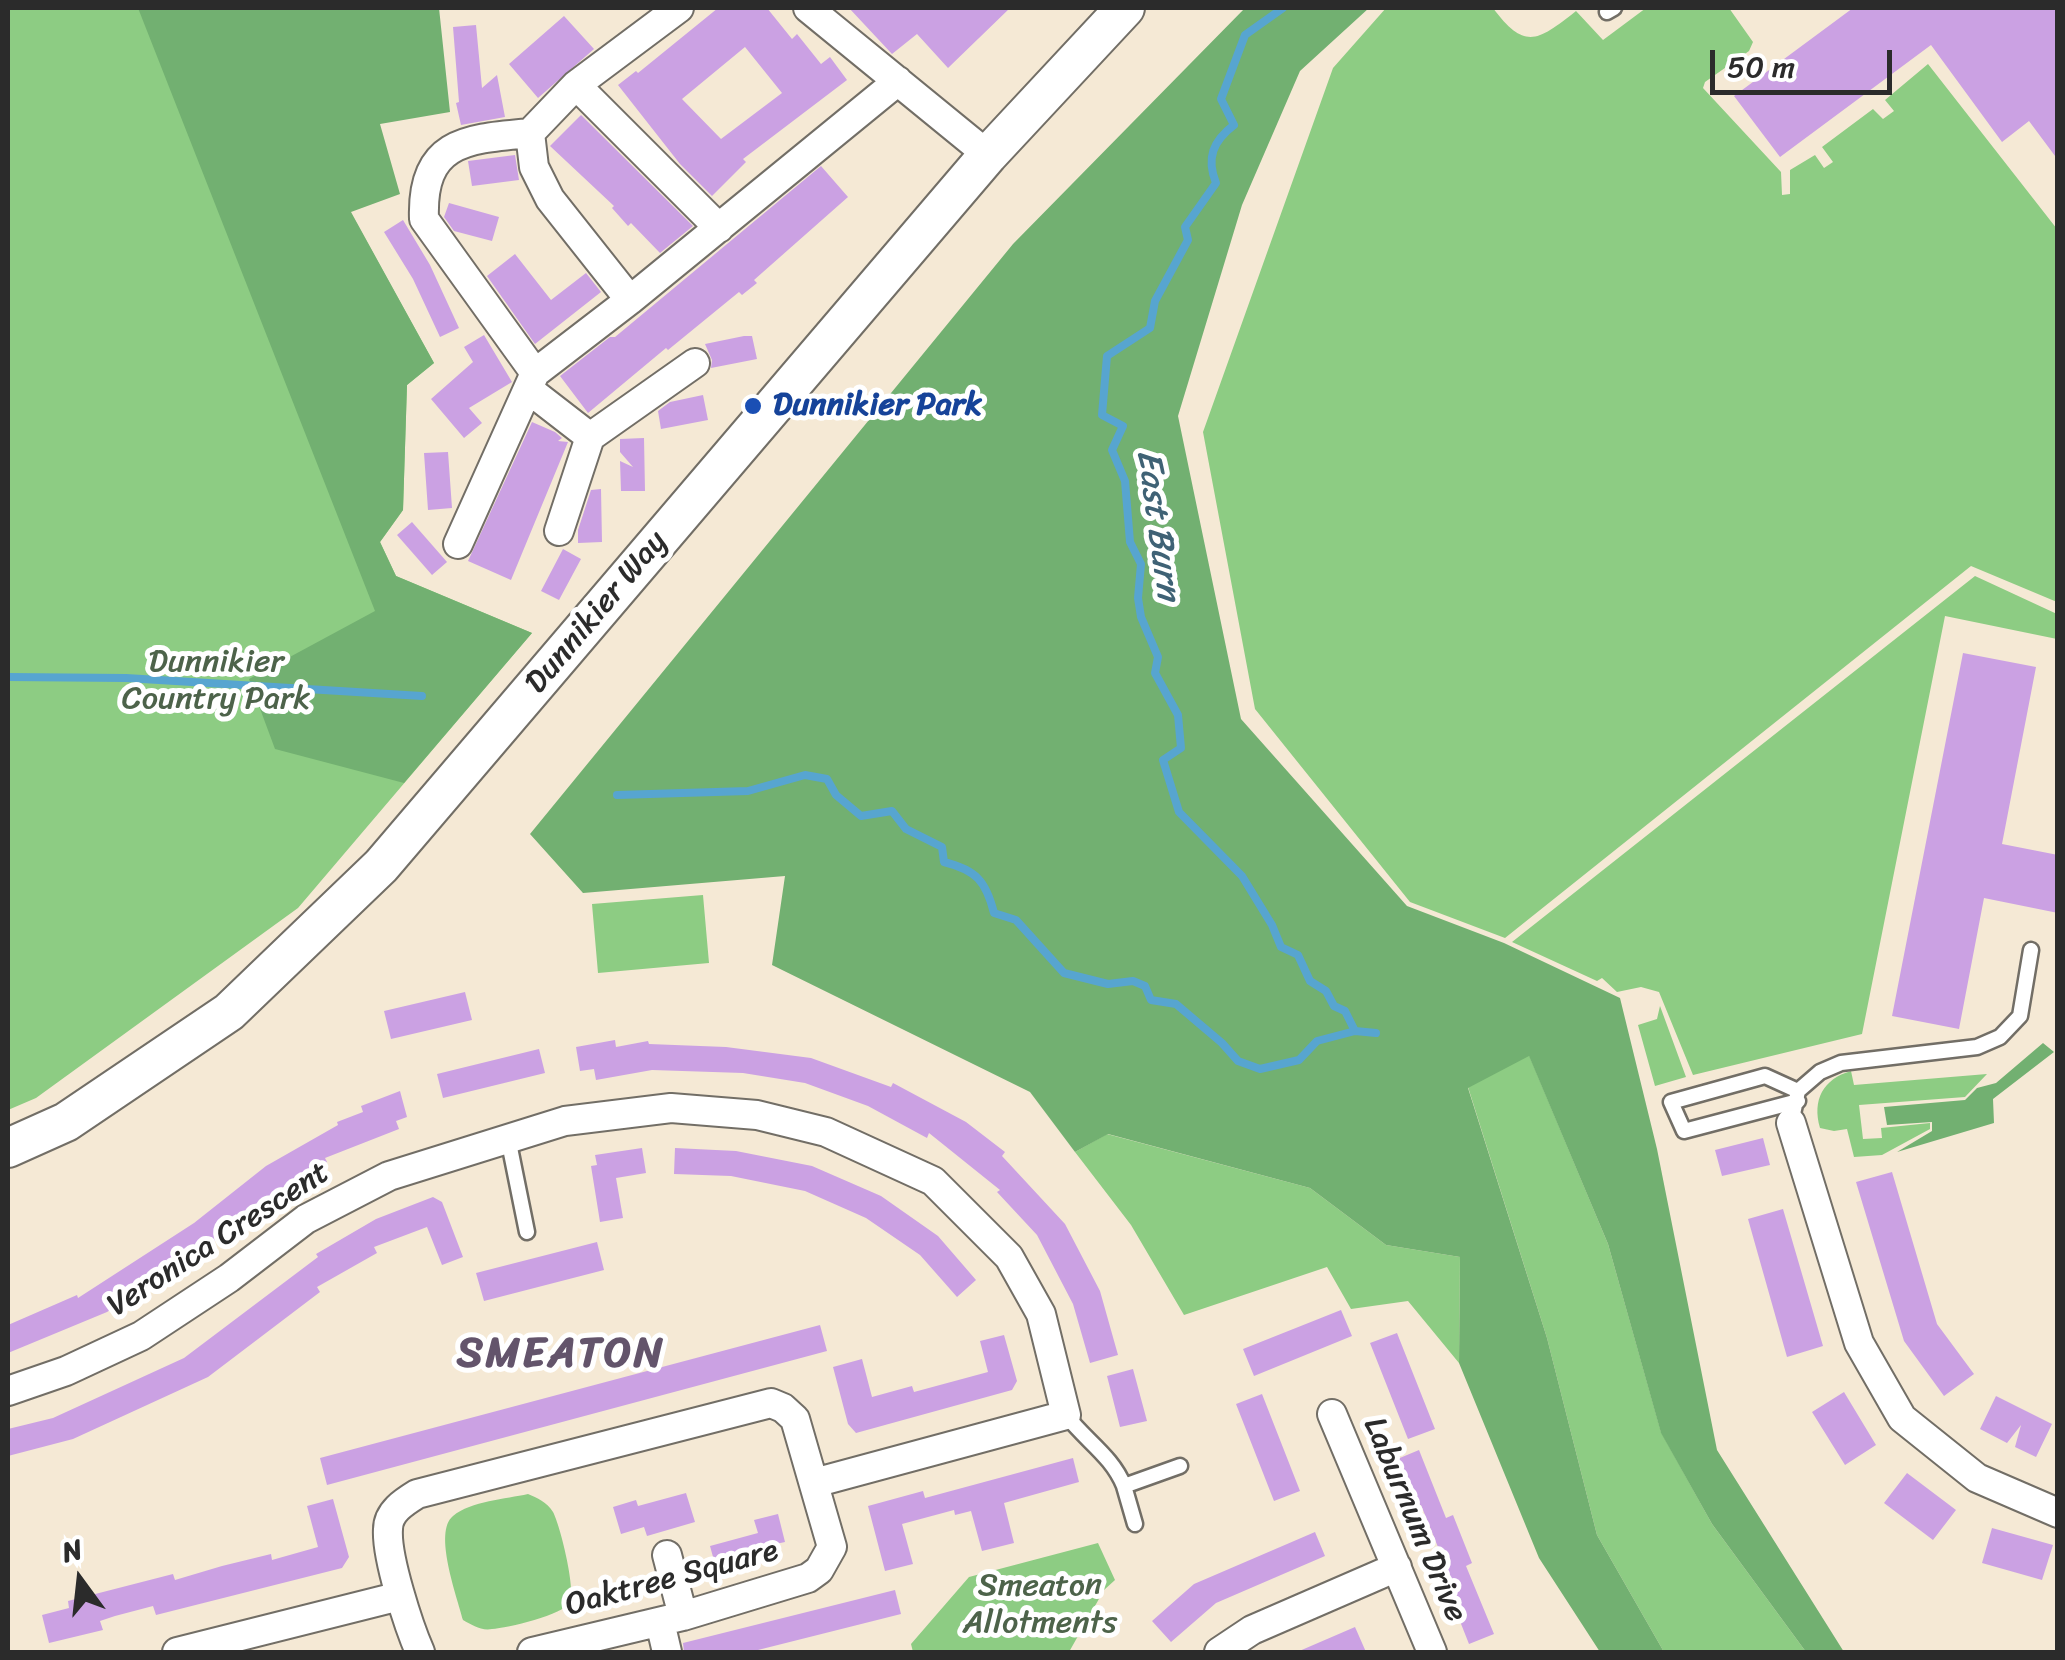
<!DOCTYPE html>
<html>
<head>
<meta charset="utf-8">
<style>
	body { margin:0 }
	#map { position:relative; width:2065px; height:1660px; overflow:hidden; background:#f5e9d5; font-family:Sriracha,sans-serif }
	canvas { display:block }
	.frame { position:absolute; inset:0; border:10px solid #2b2b2b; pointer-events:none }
	.north { position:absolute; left:30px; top:1530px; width:100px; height:100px; -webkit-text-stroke:8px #fff; paint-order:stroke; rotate:345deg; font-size:28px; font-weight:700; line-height:40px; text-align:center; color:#2b2b2b }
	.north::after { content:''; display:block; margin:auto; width:35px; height:45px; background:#2b2b2b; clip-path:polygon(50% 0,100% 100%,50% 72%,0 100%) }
	.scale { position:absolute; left:1710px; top:50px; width:182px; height:45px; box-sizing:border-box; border:5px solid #2b2b2b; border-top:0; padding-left:12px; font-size:30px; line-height:35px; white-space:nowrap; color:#2b2b2b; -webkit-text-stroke:8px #fff; paint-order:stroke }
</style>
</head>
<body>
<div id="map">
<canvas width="2065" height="1660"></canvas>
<div class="frame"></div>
<div class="north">N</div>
<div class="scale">50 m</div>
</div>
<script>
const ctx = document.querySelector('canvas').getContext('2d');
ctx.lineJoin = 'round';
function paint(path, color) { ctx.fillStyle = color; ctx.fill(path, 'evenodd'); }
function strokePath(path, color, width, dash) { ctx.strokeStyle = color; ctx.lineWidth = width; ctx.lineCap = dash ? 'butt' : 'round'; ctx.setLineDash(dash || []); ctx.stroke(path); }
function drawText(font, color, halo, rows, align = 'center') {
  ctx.font = font + ' Sriracha,sans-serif'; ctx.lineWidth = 10; ctx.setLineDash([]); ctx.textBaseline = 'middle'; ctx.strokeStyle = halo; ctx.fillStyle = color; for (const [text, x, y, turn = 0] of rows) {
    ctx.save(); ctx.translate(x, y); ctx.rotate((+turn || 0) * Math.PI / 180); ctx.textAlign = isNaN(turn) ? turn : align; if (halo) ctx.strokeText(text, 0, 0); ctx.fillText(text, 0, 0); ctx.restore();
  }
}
paint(new Path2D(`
	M8 8H293L351 213 434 363 407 385 403 510 380 542 396 576 532 633 298 908 36 1098 8 1110Z
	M1386 8H1493C1525 51 1538 41 1576 11L1603 40 1646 8H1729L1753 42 1749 51 1705 82 1703 88 1781 172 1782 195 1790 194V170L1815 155 1824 168 1833 162 1822 147 1873 109 1883 119 1894 111 1885 100 1928 64 2057 229V602L1971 566 1505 938 1410 902 1255 709 1203 432 1333 68Z
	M1975 576 2057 614V639L1945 616 1862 1034 1693 1075 1659 992 1641 987 1617 992 1602 978 1597 981 1512 942Z
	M703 895 709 963 598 973 592 904Z
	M1660 1006 1686 1077 1655 1086 1638 1025 1657 1019Z
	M1529 1055 1608 1244 1661 1432 1712 1524 1806 1652H1664L1597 1535 1547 1338 1468 1087Z
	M1851 1071 1854 1085 1987 1074 1965 1097 1859 1105 1863 1139 1882 1138 1881 1128 1930 1123V1129L1882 1155 1854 1157 1847 1129 1834 1131 1820 1128C1812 1100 1823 1079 1851 1071Z
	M1107 1134 1310 1188 1386 1245 1460 1257 1459 1363 1408 1301 1351 1309 1327 1267 1184 1315 1131 1225 1075 1152Z
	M528 1494C537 1498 547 1502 553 1512 560 1525 576 1589 570 1602 564 1615 507 1628 492 1629 481 1631 472 1625 463 1620 457 1596 433 1532 453 1516 471 1501 506 1499 528 1494Z
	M1098 1543 1115 1580 1104 1590 1069 1652H913L911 1644 969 1577Z`), '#8dcc83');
paint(new Path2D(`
	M138 8H439L450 112 380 124 400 194 351 212 434 363 407 385 403 510 380 542 396 576 532 633 404 783 275 749 249 679 375 611Z
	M1245 8H1369L1300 71 1242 205 1178 416 1241 719 1407 906 1504 943 1620 998 1657 1149 1717 1450 1844 1652H1806L1712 1524 1661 1433 1608 1244 1529 1056 1468 1088 1547 1338 1597 1535 1664 1652H1600L1539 1558 1459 1363 1460 1257 1386 1245 1310 1188 1108 1134 1075 1152 1030 1092 772 965 785 876 583 893 530 834 1013 244Z
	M2043 1043 2054 1052 1993 1099 1994 1123 1897 1152 1932 1131V1122L1887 1125 1884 1107 1965 1100 1977 1088 1996 1083Z`), '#72b071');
strokePath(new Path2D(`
	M1283 8 1245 35 1221 99 1234 125C1213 141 1206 158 1216 183L1185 227 1188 240 1155 301 1150 328 1107 356 1102 415 1123 426 1112 450 1125 481 1130 542 1141 564 1138 598 1141 617 1158 657 1155 673 1178 715 1181 748 1163 760 1179 812 1242 876 1272 925 1281 947 1298 955 1310 981 1326 991 1334 1006 1345 1011 1355 1031
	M8 677 126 678 422 696
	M617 795 748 791 805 775 827 779 836 795 861 816 892 811 906 829 942 847 944 862C976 870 986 881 994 913L1016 920 1064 973 1108 984 1133 981 1145 986 1151 1000 1176 1004 1222 1043 1238 1061 1260 1069 1299 1060 1317 1041 1355 1031 1376 1033`), '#57a5d0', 8);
paint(new Path2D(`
	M718 8H767L792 39 797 34 821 64 830 57 847 80 743 159 746 162 712 196 680 164 618 85 636 71 638 73ZM745 47 782 93 721 139 682 99Z
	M849 8H1010L948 68 917 34 892 54Z
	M1853 8H2058V160L2029 121 2002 142 1931 45 1780 157 1734 96Z
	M564 16 594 49 538 98 509 64Z
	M476 25 482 88 497 75 505 117 461 125 456 103 459 102 453 27Z
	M581 115 693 226 660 253 631 223 628 226 612 208 614 206 550 146Z
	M515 155 519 180 472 186 468 161Z
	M821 166 848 197 754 280 757 283 742 295 739 292 668 350 666 348 588 413 560 376 610 337H615Z
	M449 203 499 217 492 241 454 231 444 217Z
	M403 220 430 265 459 328 440 337 413 279 384 232Z
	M515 254 551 300 586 273 601 292 535 344 487 276Z
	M484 335 512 382 469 408 482 423 464 438 431 399 473 362 464 347Z
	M744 336H752L757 359 711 368 712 360 705 344Z
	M703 395 708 420 661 429 658 411 670 402Z
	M532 422 555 432 562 438 558 441 568 442 511 580 468 561Z
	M644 438 645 491H621L620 461 633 467 620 452V439Z
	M448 452 452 508 428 510 424 453Z
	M601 489 602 542 578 543V530L591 490Z
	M412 522 447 562 432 575 397 535Z
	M563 549 581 559 559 600 541 591Z
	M1963 653 2036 667 2002 844 2058 855V913L1984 898 1959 1029 1892 1016Z
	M465 992 472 1020 391 1039 384 1011Z
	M615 1040 616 1047 648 1041 649 1044 726 1047 811 1058 891 1087 893 1083 966 1122 1005 1152 1002 1156 1065 1224 1100 1291 1118 1355 1090 1363 1073 1304 1037 1235 997 1192 1000 1190 929 1133 927 1138 868 1106 805 1083 743 1073 652 1070 596 1080 594 1069 580 1071 576 1047Z
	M539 1049 545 1073 443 1098 437 1074Z
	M400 1091 407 1117 396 1121 399 1129 325 1158 327 1162 282 1188 212 1243 107 1312 8 1353V1325L77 1295 78 1298 194 1223 266 1166 338 1125 337 1122 363 1112 361 1106Z
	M1763 1138 1770 1165 1722 1176 1715 1150Z
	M642 1148 646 1173 616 1178 623 1218 600 1222 591 1166 597 1165 595 1155Z
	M675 1148 736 1151 812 1166 881 1196 938 1236 976 1280 957 1297 920 1255 866 1218 805 1191 731 1176 674 1174Z
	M1892 1172 1937 1324 1974 1374 1944 1396 1904 1341 1856 1182Z
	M433 1197 442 1202 463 1257 442 1265 427 1227 374 1247 377 1253 317 1287 320 1292 208 1377 73 1439 8 1456V1429L53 1418 184 1358 318 1257 316 1254 376 1219Z
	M1783 1209 1823 1346 1787 1357 1748 1219Z
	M597 1242 604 1270 484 1301 476 1273Z
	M1341 1310 1352 1336 1254 1376 1243 1349Z
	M820 1325 827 1351 327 1485 320 1458Z
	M1397 1333 1435 1429 1408 1439 1370 1343Z
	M1004 1335 1017 1381 1012 1390 856 1433 848 1424 833 1367 862 1359 872 1397 912 1386 914 1392 988 1372 980 1341Z
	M1133 1369 1147 1421 1120 1427 1107 1376Z
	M1844 1392 1876 1445 1845 1465 1812 1412Z
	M1262 1394 1300 1491 1274 1501 1236 1404Z
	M1996 1396 2052 1424 2036 1457 2015 1447 2021 1425 2007 1443 1980 1429Z
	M1419 1450 1446 1518 1453 1515 1472 1563 1466 1566 1494 1634 1469 1644 1450 1596 1457 1594 1421 1505 1414 1508 1395 1460Z
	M1073 1458 1079 1482 1004 1503 1014 1543 982 1551 971 1511 955 1515 954 1510 902 1524 913 1564 885 1571 868 1506 923 1491 925 1498Z
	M1907 1473 1956 1510 1933 1540 1884 1503Z
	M686 1493 695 1522 647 1536 644 1527 621 1534 613 1507 636 1500 638 1506Z
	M333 1499 349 1557 342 1568 156 1615 153 1606 115 1616 100 1621 103 1630 49 1643 42 1615 69 1608 68 1601 173 1574 175 1580 222 1566 271 1554 272 1560 318 1547 307 1506Z
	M778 1514 785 1542 762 1547 766 1562 718 1575 710 1546 758 1533 754 1520Z
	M1992 1528 2053 1545 2042 1580 1982 1563Z
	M1315 1532 1325 1556 1216 1603 1171 1642 1152 1621 1194 1584Z
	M895 1590 901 1614 750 1652H684L683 1643Z
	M1355 1627 1366 1652H1297Z`), '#cba1e3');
const service = new Path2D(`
	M1607 12 1614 8
	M1798 1101 1684 1131 1671 1102 1765 1076 1798 1091
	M1791 1123 1798 1091 1820 1072 1841 1063 1977 1047 2000 1037 2020 1016 2031 950
	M508 1138 527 1232
	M1066 1415C1086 1441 1112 1456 1124 1486L1180 1466
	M1124 1486 1135 1524`);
const minor = new Path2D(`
	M808 8 988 155
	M576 85 719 228
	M530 133C466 139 421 141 424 219L535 373
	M630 300 550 199 534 167 530 133 576 85 679 8
	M528 389 590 437
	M559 531 590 437 695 363
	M458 544 535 373 630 300 898 81
	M1791 1123 1859 1343 1902 1418 1977 1478 2058 1513
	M8 1391 66 1371 141 1336 229 1278 306 1219 389 1176 565 1121 671 1108 757 1115 826 1132 933 1181 1009 1257 1041 1314 1066 1415 814 1483
	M1332 1414 1432 1652
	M667 1555 683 1616
	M660 1622 667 1652
	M177 1652 400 1596
	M420 1652C409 1627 386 1557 388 1529 388 1512 404 1502 417 1494L771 1403 783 1408 795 1419 832 1547 819 1570 808 1578 683 1616 532 1652
	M1219 1652 1252 1630 1397 1567`);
const secondary = new Path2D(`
	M8 1148 66 1122 229 1012 381 866 988 155 1125 8`);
strokePath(service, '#726e66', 19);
strokePath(minor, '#726e66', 32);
strokePath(secondary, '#726e66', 42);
strokePath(service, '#fff', 14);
strokePath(minor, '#fff', 28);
strokePath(secondary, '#fff', 38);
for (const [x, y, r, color] of [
	[753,406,10,"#1a4fb4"]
]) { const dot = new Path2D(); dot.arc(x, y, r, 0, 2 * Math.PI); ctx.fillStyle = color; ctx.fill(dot); strokePath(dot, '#fff', 4); }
drawText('bold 32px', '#164399', '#fff', [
	["Dunnikier Park",773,406]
], 'left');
drawText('32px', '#2b2b2b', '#fff', [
	["Dunnikier Way",597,613,-50],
	["Veronica Crescent",219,1240,-33],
	["Laburnum Drive",1414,1520,67],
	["Oaktree Square",672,1579,-15]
]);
drawText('32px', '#4d634a', '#fff', [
	["Dunnikier",216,663],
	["Country Park",216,700],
	["Smeaton",1040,1587],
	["Allotments",1040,1624]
]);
drawText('italic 35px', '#3f6275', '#fff', [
	["East Burn",1157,525,82]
]);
ctx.letterSpacing = '2.5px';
drawText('bold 42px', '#63546b', '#fff', [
	["SMEATON",561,1355]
]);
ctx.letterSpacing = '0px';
</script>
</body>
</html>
